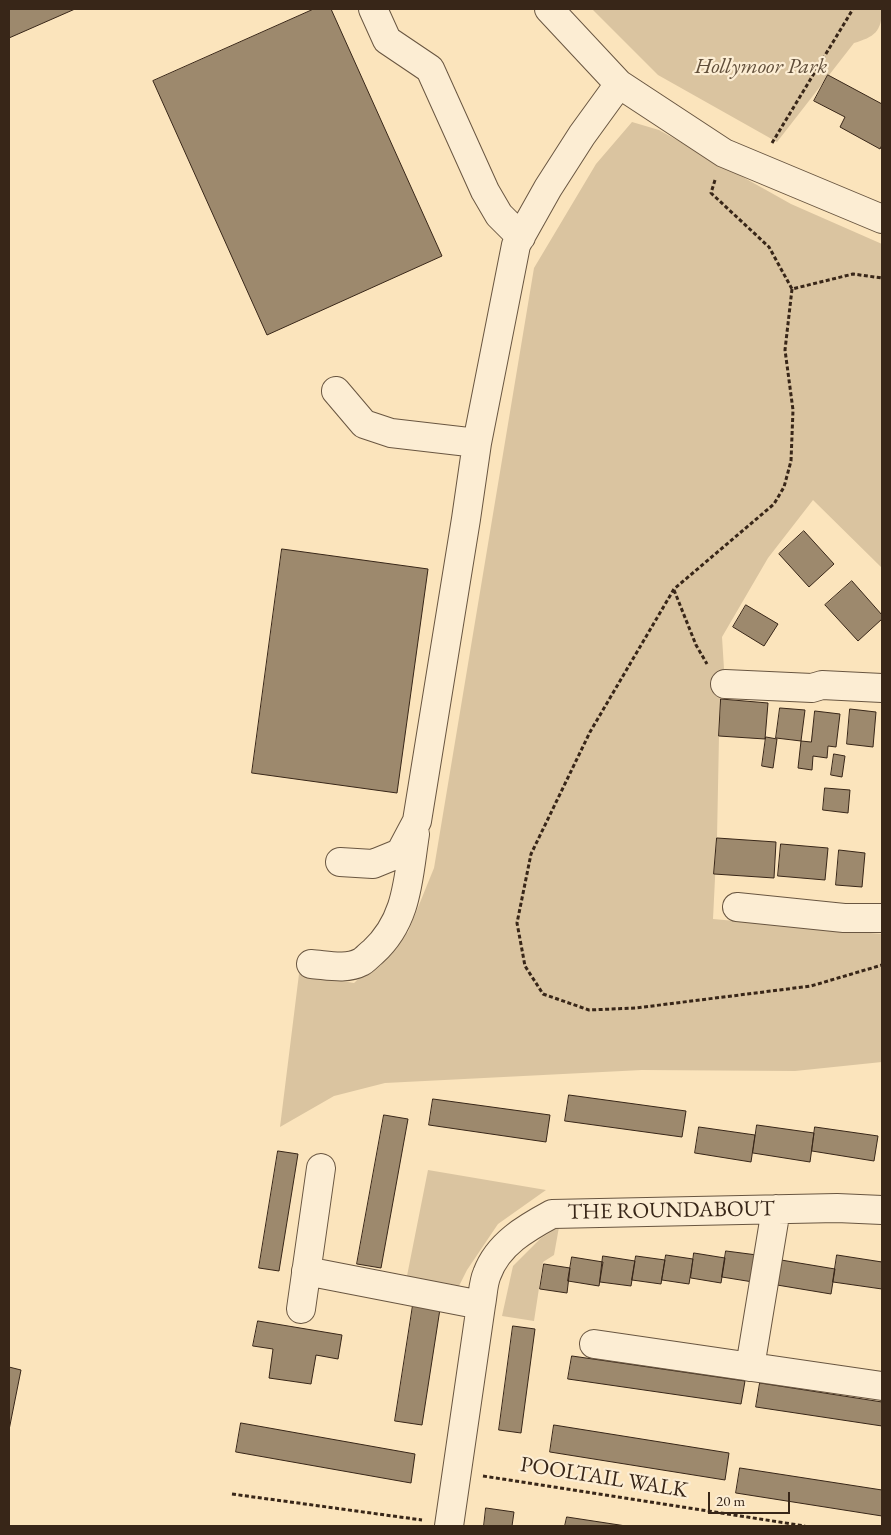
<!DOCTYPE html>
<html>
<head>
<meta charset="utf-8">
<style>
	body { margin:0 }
	#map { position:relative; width:891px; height:1535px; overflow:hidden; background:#fbe4bc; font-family:"EB Garamond",serif }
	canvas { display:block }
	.frame { position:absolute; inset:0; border:10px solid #382618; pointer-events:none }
	.scale { position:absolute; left:708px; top:1492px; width:82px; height:22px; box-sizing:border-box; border:2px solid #382618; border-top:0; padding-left:6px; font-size:15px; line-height:18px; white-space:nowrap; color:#382618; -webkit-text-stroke:4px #fcedd3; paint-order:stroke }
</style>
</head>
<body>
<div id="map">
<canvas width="891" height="1535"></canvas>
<div class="frame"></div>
<div class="scale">20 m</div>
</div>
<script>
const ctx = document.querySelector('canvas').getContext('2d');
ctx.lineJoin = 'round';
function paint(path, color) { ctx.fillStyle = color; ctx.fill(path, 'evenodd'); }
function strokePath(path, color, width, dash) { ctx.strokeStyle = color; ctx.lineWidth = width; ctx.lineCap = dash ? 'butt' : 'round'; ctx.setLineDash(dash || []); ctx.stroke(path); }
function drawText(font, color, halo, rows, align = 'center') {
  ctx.font = font + ' "EB Garamond",serif'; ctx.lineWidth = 4.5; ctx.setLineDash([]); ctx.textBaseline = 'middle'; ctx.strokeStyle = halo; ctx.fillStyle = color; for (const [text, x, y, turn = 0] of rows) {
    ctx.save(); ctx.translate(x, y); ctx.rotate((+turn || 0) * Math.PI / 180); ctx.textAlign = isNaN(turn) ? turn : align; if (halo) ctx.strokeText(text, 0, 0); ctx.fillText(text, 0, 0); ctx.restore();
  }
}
paint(new Path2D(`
	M592 9H882C882 32 874 37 854 43L777 142 658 75Z
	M632 122 659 130 791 204 882 244V568L813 500 768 558 722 637 724 669 719 682 721 699 719 736 717 838 713 919 882 934V1062L795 1071 642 1070 385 1083 334 1096 280 1127 299 974 354 983 408 932 434 868 534 268 596 164Z
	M428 1170 546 1190 498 1224 467 1270 459 1286 452 1288 406 1281Z
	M559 1227 554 1255 543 1262 534 1321 502 1316 513 1266 541 1238Z`), '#dac4a0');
const building = new Path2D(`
	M9 9H75L9 38Z
	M314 9H331L442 256 267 335 153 81Z
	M828 75 882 104V145L880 149 840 127 845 117 814 101Z
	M804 531 834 564 809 587 779 554Z
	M282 549 428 569 397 793 252 773Z
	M852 581 882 615V619L858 641 825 605Z
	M746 605 778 624 764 646 733 627Z
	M721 699 768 703 765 739 719 736Z
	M780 708 805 710 801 741 776 738Z
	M850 709 876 712 873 747 847 744Z
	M815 711 840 714 836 747 828 746 827 758 813 756 812 770 798 768 801 741 811 742Z
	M766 737 777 739 773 768 762 766Z
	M834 754 845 756 842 777 831 775Z
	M825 788 850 790 848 813 823 810Z
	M717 838 776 842 774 878 714 874Z
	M781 844 828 848 825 880 778 876Z
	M839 850 865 853 862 887 836 885Z
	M569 1095 686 1111 682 1137 565 1121Z
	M433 1099 550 1115 546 1142 429 1125Z
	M384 1115 408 1119 381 1268 357 1264Z
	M757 1125 814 1133 810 1162 753 1153Z
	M699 1127 755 1135 751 1162 695 1153Z
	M815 1127 878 1136 874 1161 812 1151Z
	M278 1151 298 1154 279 1271 259 1268Z
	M726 1251 757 1255 753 1282 722 1277Z
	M694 1253 725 1258 721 1283 691 1278Z
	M666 1255 693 1259 689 1284 662 1280Z
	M837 1255 882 1262V1289L833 1282Z
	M603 1256 635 1261 631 1286 600 1282Z
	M636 1256 665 1260 661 1284 632 1280Z
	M572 1257 603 1262 599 1286 568 1281Z
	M775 1259 835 1269 831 1294 771 1284Z
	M544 1264 570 1268 567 1293 540 1289Z
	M413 1305 440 1309 422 1425 395 1421Z
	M258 1321 342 1335 338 1359 316 1355 311 1384 269 1378 273 1349 253 1346Z
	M513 1326 535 1329 521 1433 499 1430Z
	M572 1356 745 1381 741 1404 568 1379Z
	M9 1367 21 1370 9 1430Z
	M760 1383 882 1402V1426L756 1407Z
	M241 1423 415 1454 411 1483 236 1452Z
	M554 1425 729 1453 725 1480 550 1452Z
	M740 1468 882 1490V1516L736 1493Z
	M486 1508 514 1512 512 1526H484Z
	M567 1517 626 1526H565Z`);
paint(building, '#9d896d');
strokePath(building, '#382618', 1);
const minor = new Path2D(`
	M373 9 387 40 430 69 485 191 499 215 521 237
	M549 9 619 84 724 153 882 219
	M336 391 364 424 391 433 477 443 516 245 548 188 582 135 619 84
	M725 684 812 688 822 685 882 688
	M340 862 373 864 400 853 417 821 466 519 477 443
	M737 907 844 918H882
	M311 964C327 965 346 970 361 962 365 960 369 955 373 952 408 920 408 879 415 834
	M306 1271 481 1305
	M301 1309 321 1168
	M594 1344 882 1386
	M750 1367 776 1209
	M449 1526 481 1305C483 1295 483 1283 487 1274 498 1244 526 1228 552 1214L837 1208 882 1210`);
strokePath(minor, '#695641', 30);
strokePath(new Path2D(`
	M772 143 853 9
	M715 180 711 193 769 247 792 289 853 274 882 278
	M792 289 785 350 793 410 791 461 784 487 774 504 674 589 590 732 531 854 517 923 525 966 543 994 589 1010 636 1008 811 986 882 965
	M674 590 696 645 707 664
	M483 1476 805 1526
	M232 1494 422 1520`), '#382618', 3, [4, 2.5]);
strokePath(minor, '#fcedd3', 28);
drawText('italic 22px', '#604e3a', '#fcedd3', [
	["Hollymoor Park",761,67]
]);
drawText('22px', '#382618', '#fcedd3', [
	["THE ROUNDABOUT",671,1211,-1],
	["POOLTAIL WALK",604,1478,9]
]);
</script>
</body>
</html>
